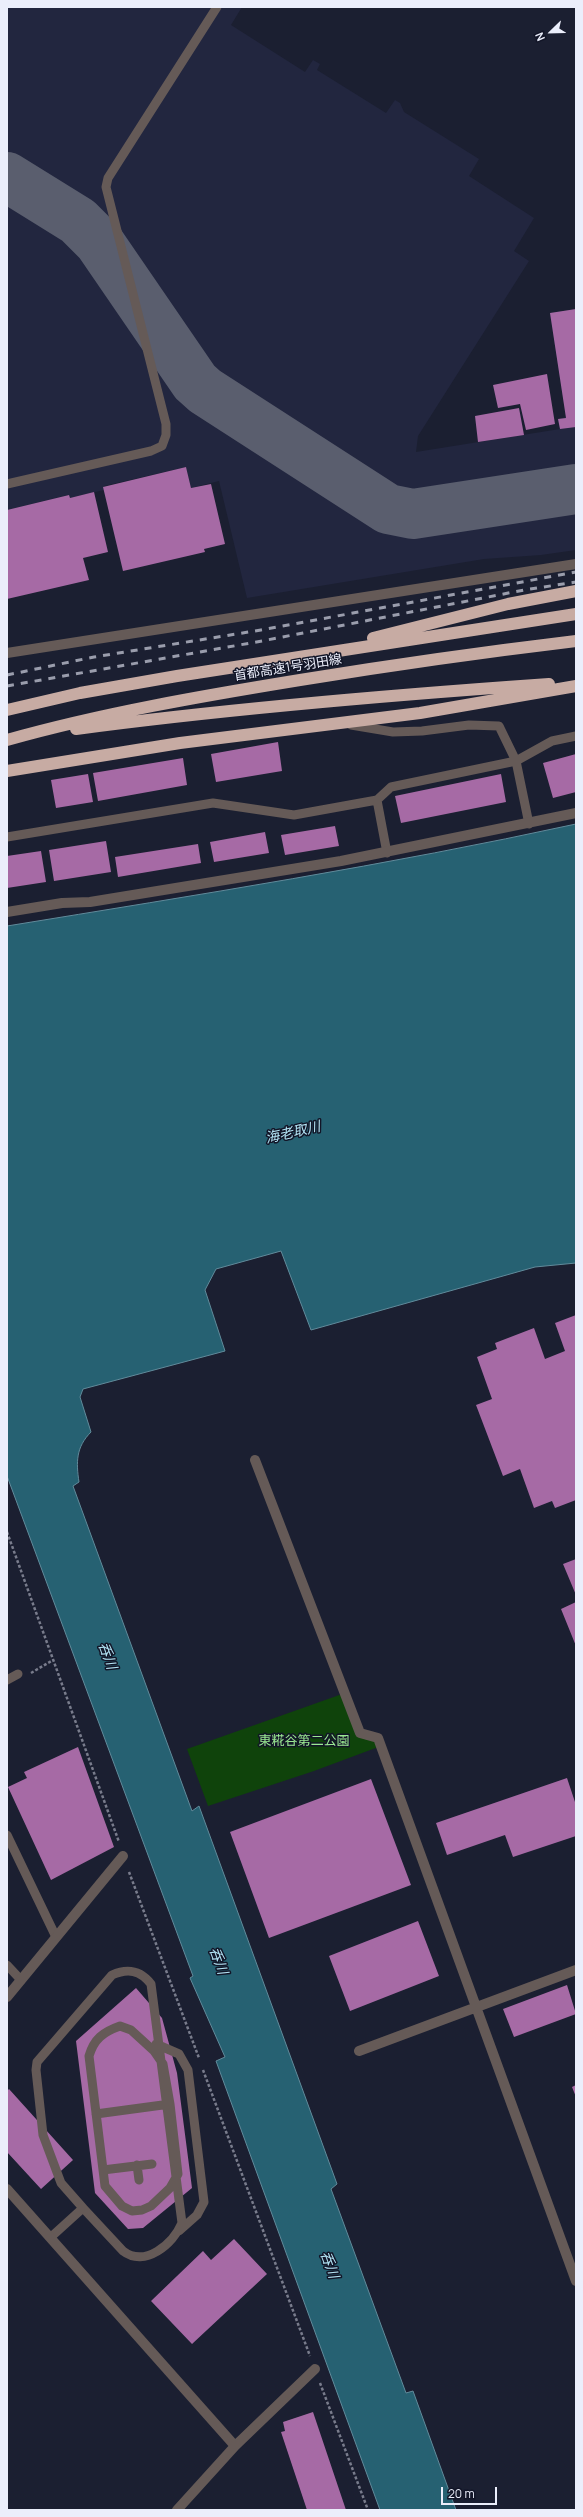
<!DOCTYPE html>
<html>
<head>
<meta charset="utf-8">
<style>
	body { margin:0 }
	#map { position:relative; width:583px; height:2517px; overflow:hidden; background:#1b1f31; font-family:Manrope,sans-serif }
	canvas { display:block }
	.frame { position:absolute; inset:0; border:8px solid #ebeefb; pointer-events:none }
	.north { position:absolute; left:531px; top:12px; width:40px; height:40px; -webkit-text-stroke:3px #121527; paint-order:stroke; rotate:247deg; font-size:11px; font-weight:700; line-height:16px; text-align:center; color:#ebeefb }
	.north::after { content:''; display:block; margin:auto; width:14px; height:18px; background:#ebeefb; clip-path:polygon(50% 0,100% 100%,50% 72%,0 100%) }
	.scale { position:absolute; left:441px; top:2487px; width:56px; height:18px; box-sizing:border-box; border:2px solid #ebeefb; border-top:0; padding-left:5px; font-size:12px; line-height:14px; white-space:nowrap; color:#ebeefb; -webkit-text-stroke:3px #121527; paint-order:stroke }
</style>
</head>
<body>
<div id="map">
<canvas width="583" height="2517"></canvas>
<div class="frame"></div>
<div class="north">N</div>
<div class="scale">20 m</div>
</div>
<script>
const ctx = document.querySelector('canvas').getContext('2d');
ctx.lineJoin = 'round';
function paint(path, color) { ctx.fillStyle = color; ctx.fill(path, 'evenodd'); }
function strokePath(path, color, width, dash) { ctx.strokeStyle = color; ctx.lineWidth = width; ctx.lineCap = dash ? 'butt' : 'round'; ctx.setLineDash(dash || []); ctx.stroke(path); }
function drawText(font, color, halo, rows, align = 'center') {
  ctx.font = font + ' Manrope,"Noto Sans JP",sans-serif'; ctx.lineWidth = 3; ctx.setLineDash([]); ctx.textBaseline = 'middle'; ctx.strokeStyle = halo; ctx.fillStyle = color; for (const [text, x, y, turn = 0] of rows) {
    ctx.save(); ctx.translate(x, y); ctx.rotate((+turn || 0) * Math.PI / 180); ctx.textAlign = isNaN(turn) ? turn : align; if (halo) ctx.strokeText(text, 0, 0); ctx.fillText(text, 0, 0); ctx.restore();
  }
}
paint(new Path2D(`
	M7 7H242L231 25 305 72 313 60 320 64 317 70 386 113 395 100 400 103 404 112 479 159 469 176 534 218 514 251 529 261 418 436 416 452 560 429 558 419 566 417 550 313 576 309V550L541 555 484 559 247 598 219 481 191 488 186 467 104 486V490L70 498 68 495 7 510Z`), '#22263f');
paint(new Path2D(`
	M345 1693 360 1733 381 1746 314 1771 208 1806 187 1749Z`), '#0f430b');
const water = new Path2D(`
	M576 824V1263L535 1267 311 1330 281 1251 216 1269 205 1290 225 1351 83 1389 80 1397 91 1432C76 1447 76 1462 79 1482L73 1486 192 1811 199 1806 337 2184 331 2189 406 2393 413 2391 456 2510H380L216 2061 225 2057 190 1978 193 1976 7 1476V926C197 895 388 865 576 824Z`);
paint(water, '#266172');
strokePath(water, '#618b9b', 1);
strokePath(new Path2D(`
	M7 177 78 221 99 242 195 382 205 391 388 509 413 514 576 489`), '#5a5e6e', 50);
paint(new Path2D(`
	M576 309V427L560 429 558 419 566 418 550 313Z
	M547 374 555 424 526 430 520 404 498 408 493 385Z
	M519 408 524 435 478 442 475 416Z
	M186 467 191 488 211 484 225 544 204 549 205 552 123 571 103 487Z
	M94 492 108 552 83 558 89 580 7 599V510L69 495 70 498Z
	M278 742 282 771 216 782 211 754Z
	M576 754V792L553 798 543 763Z
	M183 758 187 785 98 801 93 773Z
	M88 774 93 802 56 808 51 780Z
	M501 774 506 802 401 823 395 796Z
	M335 826 339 846 285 855 281 835Z
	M265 832 269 853 214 862 210 842Z
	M106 841 111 872 54 881 49 850Z
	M198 844 201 863 118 877 115 857Z
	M41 851 46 882 7 888V856Z
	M576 1315V1500L555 1508 552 1501 534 1508 520 1469 503 1476 476 1405 492 1399 477 1357 497 1349 495 1343 534 1328 545 1359 565 1351 555 1323Z
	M576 1559V1595L563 1564Z
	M576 1602V1646L561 1609Z
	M78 1747 114 1847 51 1880 8 1787 27 1778 24 1772Z
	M567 1778 576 1805V1836L513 1857 505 1835 447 1855 436 1823Z
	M371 1779 411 1885 269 1938 230 1832Z
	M418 1921 439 1976 350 2011 329 1956Z
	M567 1985 576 2014 514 2037 503 2009Z
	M136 1988 162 2018 177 2073 192 2188 143 2228 128 2229 95 2193 76 2041Z
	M576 2085V2097L572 2087Z
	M9 2089 73 2160 41 2189 7 2152V2091Z
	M234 2239 267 2274 192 2344 151 2301 203 2251 211 2260Z
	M313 2412 346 2510H307L281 2432 285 2431 283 2422Z`), '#a66aa5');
strokePath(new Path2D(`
	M7 1532 119 1842
	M31 1673 53 1660
	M129 1872 199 2058
	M203 2070 310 2356
	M320 2383 368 2510`), '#797c8c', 2.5, [3, 2]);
strokePath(new Path2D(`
	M7 484 151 451 162 446 166 435V424L106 187 108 178 217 7
	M351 725 393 732 422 731 469 725 499 726 516 761 529 824
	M377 800 391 787 516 761 552 741 576 736
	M7 837 213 803 294 815 377 800 387 853
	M7 1680 18 1674
	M7 1835 56 1937
	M7 1965 21 1980
	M120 2026 131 2030 154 2051 163 2064 170 2104 178 2174 170 2188 151 2206 142 2210 132 2211 122 2206 105 2186 89 2056C94 2039 103 2032 120 2026Z
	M156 2044 179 2054 188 2070 204 2202 197 2215 179 2231
	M96 2114 170 2104
	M137 2165 139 2180
	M103 2170 152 2164
	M51 2237 83 2208 61 2183 43 2135 36 2070 37 2062 112 1975C128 1968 140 1970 151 1984L182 2223C173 2244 145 2268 123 2251L83 2208`), '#655a57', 9);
strokePath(new Path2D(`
	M7 912 62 903 90 902 341 861 576 813
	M255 1460 360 1733 378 1738 576 2281
	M7 1997 123 1856
	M359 2051 576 1970
	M7 2189 235 2446 177 2510
	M235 2446 315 2369`), '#655a57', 10);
strokePath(new Path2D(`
	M7 653 576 564`), '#655a57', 10);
strokePath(new Path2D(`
	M373 638 508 604 576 591
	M7 710 80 693 177 676 576 614
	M76 729C233 708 391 695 549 684
	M7 740C103 713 202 696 300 680 392 665 484 652 576 641
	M7 771 180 743 420 713 576 686`), '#c7aba3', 12);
strokePath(new Path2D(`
	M7 675 94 657 261 630 576 572
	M7 686 262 641 524 590 576 582`), '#9a9dac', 3, [7, 7]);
drawText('13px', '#ebeefb', '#121527', [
	["首都高速1号羽田線",288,668,-9]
]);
drawText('13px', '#9bea93', '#121527', [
	["東糀谷第二公園",304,1741]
]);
drawText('italic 14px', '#b3e4f5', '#121527', [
	["海老取川",293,1133,-13],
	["呑川",107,1656,70],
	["呑川",218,1961,70],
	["呑川",329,2265,70]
]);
</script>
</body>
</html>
